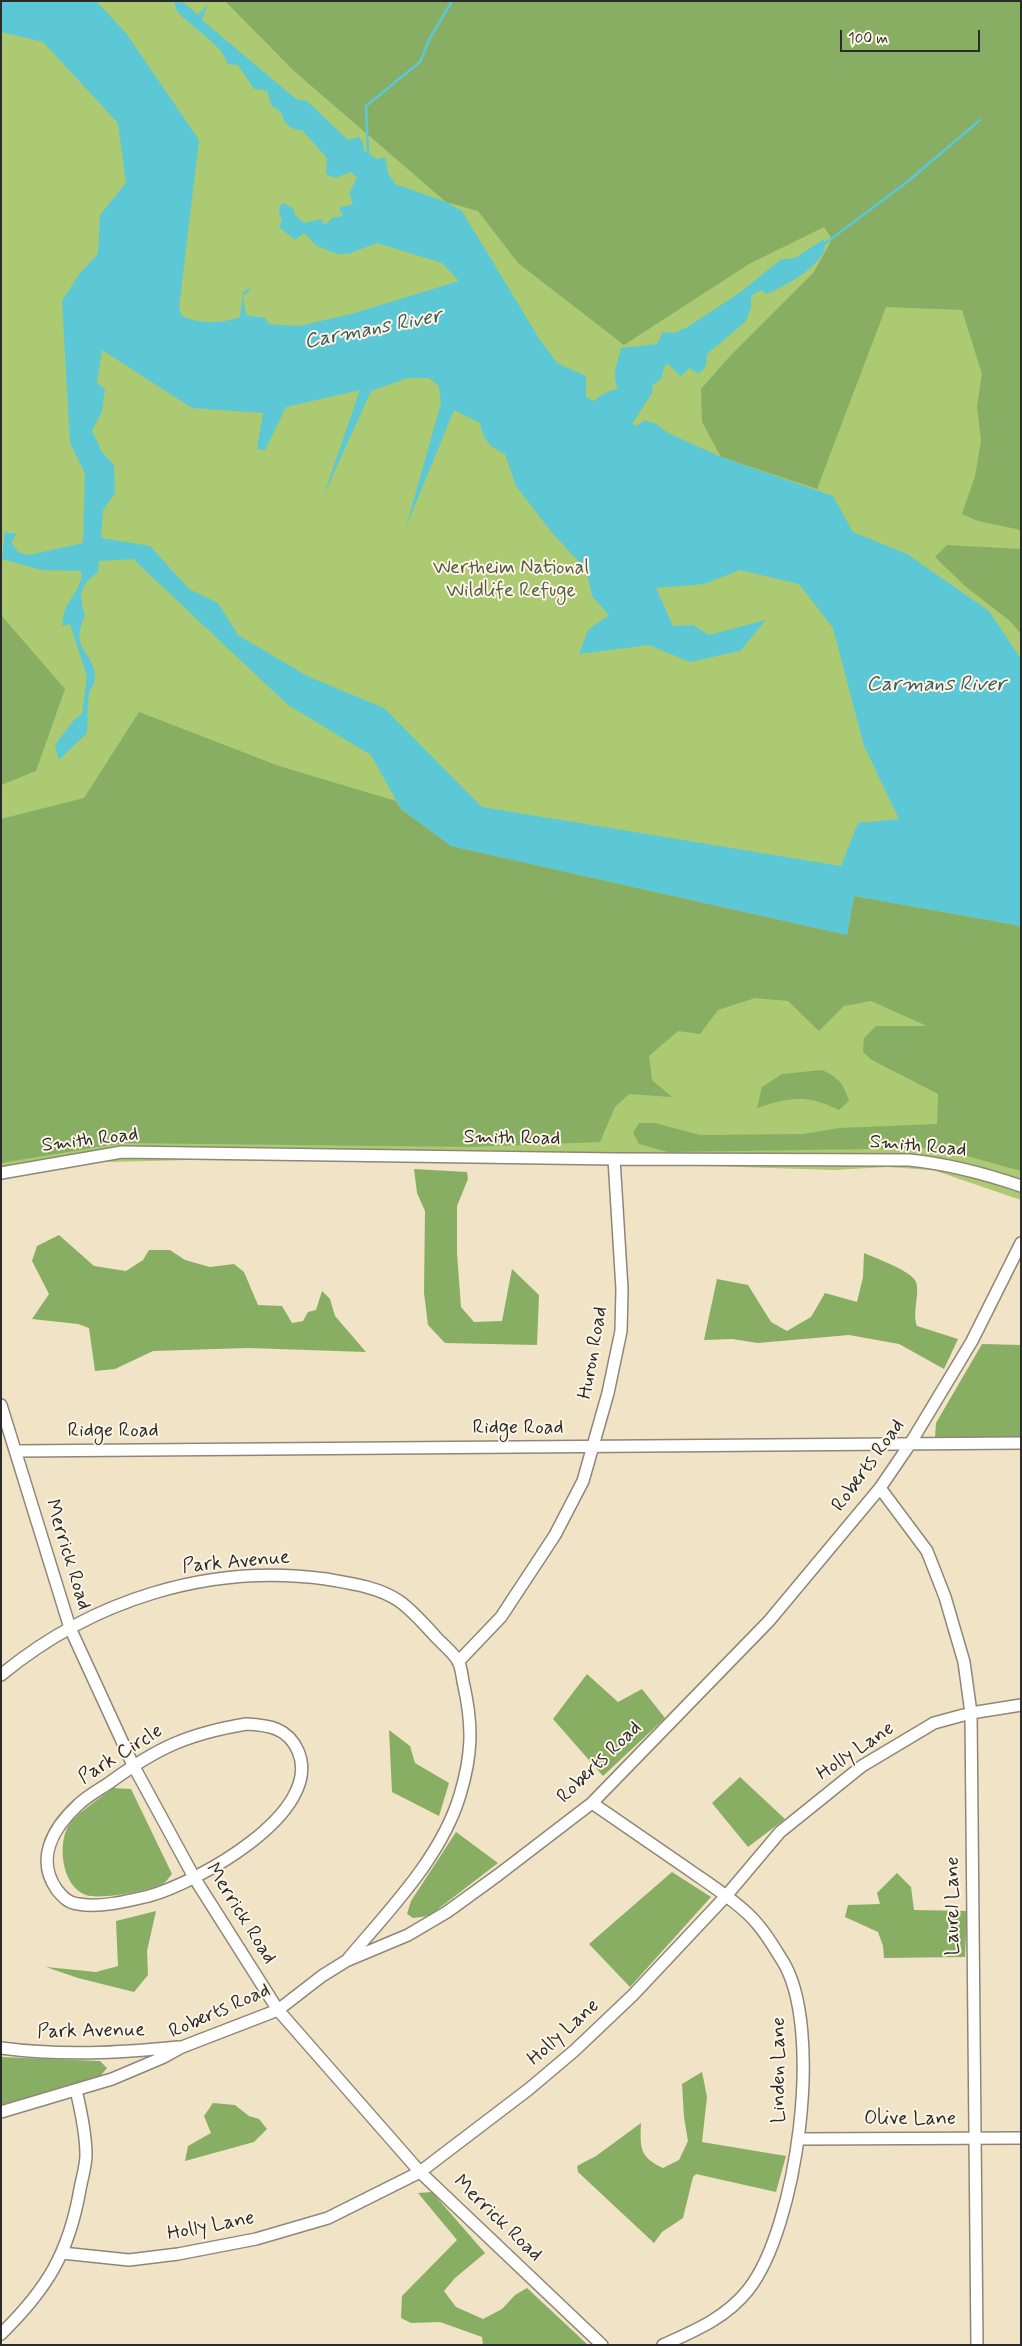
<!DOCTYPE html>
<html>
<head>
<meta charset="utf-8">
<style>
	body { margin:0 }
	#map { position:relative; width:1022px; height:2346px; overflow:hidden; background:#f1e3c5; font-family:Mynerve,sans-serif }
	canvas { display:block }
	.frame { position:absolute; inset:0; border:2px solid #2b2b2b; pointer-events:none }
	.scale { position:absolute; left:840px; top:30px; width:140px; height:22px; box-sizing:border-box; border:2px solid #2b2b2b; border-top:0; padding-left:6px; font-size:15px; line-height:18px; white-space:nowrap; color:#2b2b2b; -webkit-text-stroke:4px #fcf5e5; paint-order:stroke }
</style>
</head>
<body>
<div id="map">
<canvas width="1022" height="2346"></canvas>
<div class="frame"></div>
<div class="scale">100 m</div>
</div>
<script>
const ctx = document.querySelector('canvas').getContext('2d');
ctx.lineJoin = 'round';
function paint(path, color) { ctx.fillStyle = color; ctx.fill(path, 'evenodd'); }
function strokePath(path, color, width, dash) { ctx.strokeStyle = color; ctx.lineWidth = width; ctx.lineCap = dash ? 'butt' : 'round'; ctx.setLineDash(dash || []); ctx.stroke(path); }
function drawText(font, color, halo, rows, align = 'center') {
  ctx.font = font + ' Mynerve,sans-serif'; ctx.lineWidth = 4; ctx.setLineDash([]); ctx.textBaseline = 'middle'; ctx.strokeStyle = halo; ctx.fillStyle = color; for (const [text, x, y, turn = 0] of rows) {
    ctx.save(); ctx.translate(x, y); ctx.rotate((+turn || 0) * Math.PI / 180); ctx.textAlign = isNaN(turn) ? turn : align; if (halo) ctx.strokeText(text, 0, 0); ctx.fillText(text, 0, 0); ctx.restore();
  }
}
paint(new Path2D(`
	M1 1H1021V1200L933 1170 887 1167 834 1170 645 1164 191 1160 110 1162 57 1160 1 1169Z`), '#abca71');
paint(new Path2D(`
	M225 1H1021V530L978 521 962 514 975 476 981 441 977 406 982 374 962 310 886 307 817 489 721 457 702 422 701 389 731 355 814 272 832 239 824 227 749 264 624 345 518 263 478 211 446 202 294 71Z
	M947 545 1021 549V634L1010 621 965 586 935 557Z
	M1 615 65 689 36 771 1 785Z
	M139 712 279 766 396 801 401 809 451 846 847 935 854 896 1016 925 1021 928V1171L938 1148 668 1152 639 1144 633 1133 639 1123H655L700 1135 803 1134 839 1128 937 1124 938 1094 872 1060 863 1052 864 1038 876 1026H927L871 1001 844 1006 819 1031 788 1001 755 998 718 1010 700 1034 678 1031 649 1056 652 1080 672 1097 629 1094 615 1107 600 1142 469 1147 122 1143 1 1163V819L84 798Z
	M822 1070C838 1077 844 1084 849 1101L839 1110C805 1094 792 1097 757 1108L762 1087 782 1074Z
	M414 1169 467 1172 468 1179 457 1206V1253L461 1307 474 1322 502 1321 512 1269 539 1295 537 1345 445 1343 428 1325 424 1293 425 1211 417 1193Z
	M59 1235 94 1266 126 1271 143 1260 149 1250H170L185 1260 210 1267 234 1264 244 1272 258 1305 282 1306 292 1323 303 1321 308 1312 316 1310 322 1291 330 1299 335 1316 366 1352 248 1348 153 1351 115 1369 95 1371 89 1328 78 1324 32 1319 49 1294 32 1261 37 1246Z
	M864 1253C875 1258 912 1271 916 1282 920 1294 912 1312 917 1326L958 1339 944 1369 899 1344 849 1335 758 1343 732 1339 704 1340 717 1279 748 1285 771 1322 787 1331 811 1317 825 1293 857 1302 863 1277Z
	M982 1344 1021 1345V1437L935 1438 936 1423Z
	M587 1674 618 1702 642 1689 665 1718 603 1776 553 1719Z
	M389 1730 410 1746 415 1763 449 1783 439 1816 392 1792Z
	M740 1777 785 1819 748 1847 712 1803Z
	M113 1788 131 1789 172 1874C169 1877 167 1881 164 1883 151 1891 101 1900 86 1895 61 1887 56 1840 71 1822 83 1809 99 1799 113 1788Z
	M456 1832 498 1863 429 1916 413 1918 407 1914 411 1901Z
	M672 1872 711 1897 630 1987 589 1944Z
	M897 1873 911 1887 914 1910 967 1911 965 1957 884 1958 883 1946 878 1932 845 1917 848 1905 880 1904 877 1893Z
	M156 1911 147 1951 148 1975 134 1992 78 1978 46 1967 96 1972 118 1966 116 1921Z
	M1 2057 100 2061 107 2068 98 2079 1 2105Z
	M702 2072 707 2097 702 2142 786 2156 776 2192 696 2174 693 2177 683 2218 662 2232 654 2243 578 2172 577 2166 596 2156 641 2123C640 2147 639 2157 663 2168L679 2160 688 2141 684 2117 682 2084Z
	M213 2103 235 2105 249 2116 259 2119 267 2129 254 2142 185 2161 188 2146 211 2133 204 2116Z
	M432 2192 485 2253 455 2278 444 2291 456 2307 483 2319 502 2309 515 2295 527 2288 588 2345H483L482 2337 440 2322 411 2323 401 2318 402 2296 457 2240 418 2193Z`), '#88ae63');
paint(new Path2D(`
	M1 1H96L126 33 199 140 179 308 182 316C199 324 222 324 240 317L243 292 254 286 243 296 246 315 265 318 269 324 299 326 351 314 459 281 442 263 377 243 348 254H337L317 246 304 233 295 240 279 227 282 219 279 214 280 205 283 203 293 208 295 215 304 223 321 219 325 225 332 218 343 216 339 208 353 204 349 193 357 178 351 172 335 178 326 174 327 158 302 130C289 130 284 123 281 112L272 106 267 91 254 89 238 65 228 64C221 43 192 28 178 12 176 10 175 4 174 1H182L198 15 208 4 202 20 296 99 307 101 348 140 359 137 363 143 364 151 377 159 385 157 388 173 395 184 446 202 462 211 540 340 557 363 586 376V397L594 401 603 394 618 388C611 374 618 363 621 348L657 344 663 332 674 333 686 328 742 291 780 260 795 258 824 239C824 243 826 247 824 251 816 269 784 287 766 294L761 290 751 296V308L746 321 707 354 706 366 699 374 689 368 681 377 667 363 664 368 661 379 653 385 652 393 632 424 637 426 645 420 656 424 668 433 721 457 833 496 853 532 907 554 989 611 1021 659V928L1016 925 854 896 847 935 451 846 401 809 371 755 288 705 133 559 99 561 98 572C80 585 78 594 85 615 68 653 96 650 95 680 94 685 90 689 89 694 87 707 88 721 87 733L59 760 55 745 74 720 82 714 87 676 70 624 62 626C63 621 63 615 65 610 70 597 84 585 81 571L41 570 2 559 5 532 17 534 11 542 18 552 29 555 83 543 85 473 70 443 62 301 80 273 98 254 100 215 126 183 118 123 43 42 1 32ZM102 350 192 408 263 413 257 449 265 450 286 407 360 390 323 497 371 391 408 378H429L439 386 441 403 406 527 454 410 480 423C483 440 490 447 505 454L516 486 553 534 586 569 592 596 609 615 588 630 579 654 649 645 690 662 740 651 766 620 709 635 693 625 673 626 656 588 704 584 740 570 799 584 833 628 864 746 899 819 858 823 841 866 482 807 384 708 307 676 238 635 218 603 189 589 150 546 101 538 103 510 115 493 114 465 102 452 92 431 102 411 105 389 97 383Z`), '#5cc8d5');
strokePath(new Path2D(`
	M368 155 366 106 420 62 430 38 452 1
	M823 245 907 182 980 120`), '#5cc8d5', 2.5);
const minor = new Path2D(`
	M1 1173 122 1152 614 1159 909 1160C949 1164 983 1173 1021 1186
	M1 1405 70 1628 133 1765 195 1879 278 2010 420 2172 602 2345
	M16 1451 1021 1443
	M880 1488 927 1551 945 1597 964 1662 971 1713 977 2345
	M458 1662 501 1617 555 1535 583 1481 608 1393 621 1331 622 1289 614 1159
	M1 1675C92 1600 209 1563 326 1579 349 1583 379 1587 399 1601 412 1610 424 1624 435 1636 442 1644 453 1652 458 1661 462 1668 462 1679 464 1686 473 1727 472 1755 460 1795 441 1858 389 1910 348 1959
	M246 1724C269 1725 288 1728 298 1751 325 1813 196 1883 149 1896 128 1901 100 1908 78 1904 68 1903 63 1897 57 1890 35 1859 53 1828 78 1805 87 1796 99 1790 109 1783 157 1748 187 1734 246 1724Z
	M592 1803C623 1824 654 1846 685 1867 706 1882 729 1896 748 1914 762 1927 772 1944 782 1960 825 2027 797 2229 748 2290 726 2318 694 2331 663 2345
	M1 2048C61 2056 118 2053 178 2047
	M1 2112 112 2079 164 2057 182 2047 278 2010 322 1976 346 1961 408 1935 447 1912 498 1875 592 1803 769 1621 880 1488 910 1444 972 1341 1021 1243
	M799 2139 1021 2138
	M62 2253 129 2260 178 2254 256 2239 328 2218 420 2172 529 2089 574 2051 633 1995 726 1896 780 1832 862 1766 934 1723 971 1713 1021 1705
	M1 2334C47 2289 69 2253 80 2189 82 2178 86 2166 86 2155 86 2133 81 2111 76 2090`);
strokePath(minor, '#8e8778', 14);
strokePath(minor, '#fff', 11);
drawText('20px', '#515b40', '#fcf5e5', [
	["Wertheim National",511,569],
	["Wildlife Refuge",511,592]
]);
drawText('20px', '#2b2b2b', '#fcf5e5', [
	["Smith Road",512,1139,1],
	["Smith Road",90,1141,-7],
	["Smith Road",918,1147,5],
	["Huron Road",594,1353,-80],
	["Ridge Road",518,1429],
	["Ridge Road",113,1432],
	["Roberts Road",869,1466,-54],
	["Merrick Road",67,1555,73],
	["Park Avenue",236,1563,-5],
	["Holly Lane",856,1752,-34],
	["Park Circle",121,1755,-32],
	["Roberts Road",600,1763,-44],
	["Laurel Lane",954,1906,-90],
	["Merrick Road",240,1914,58],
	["Roberts Road",220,2012,-24],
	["Park Avenue",91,2032,-1],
	["Holly Lane",564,2033,-42],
	["Linden Lane",780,2070,-90],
	["Olive Lane",910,2120],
	["Merrick Road",497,2219,44],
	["Holly Lane",211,2227,-11]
]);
drawText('italic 21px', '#3a5a5e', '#fcf5e5', [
	["Carmans River",373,330,-11],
	["Carmans River",936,686]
]);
</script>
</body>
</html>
